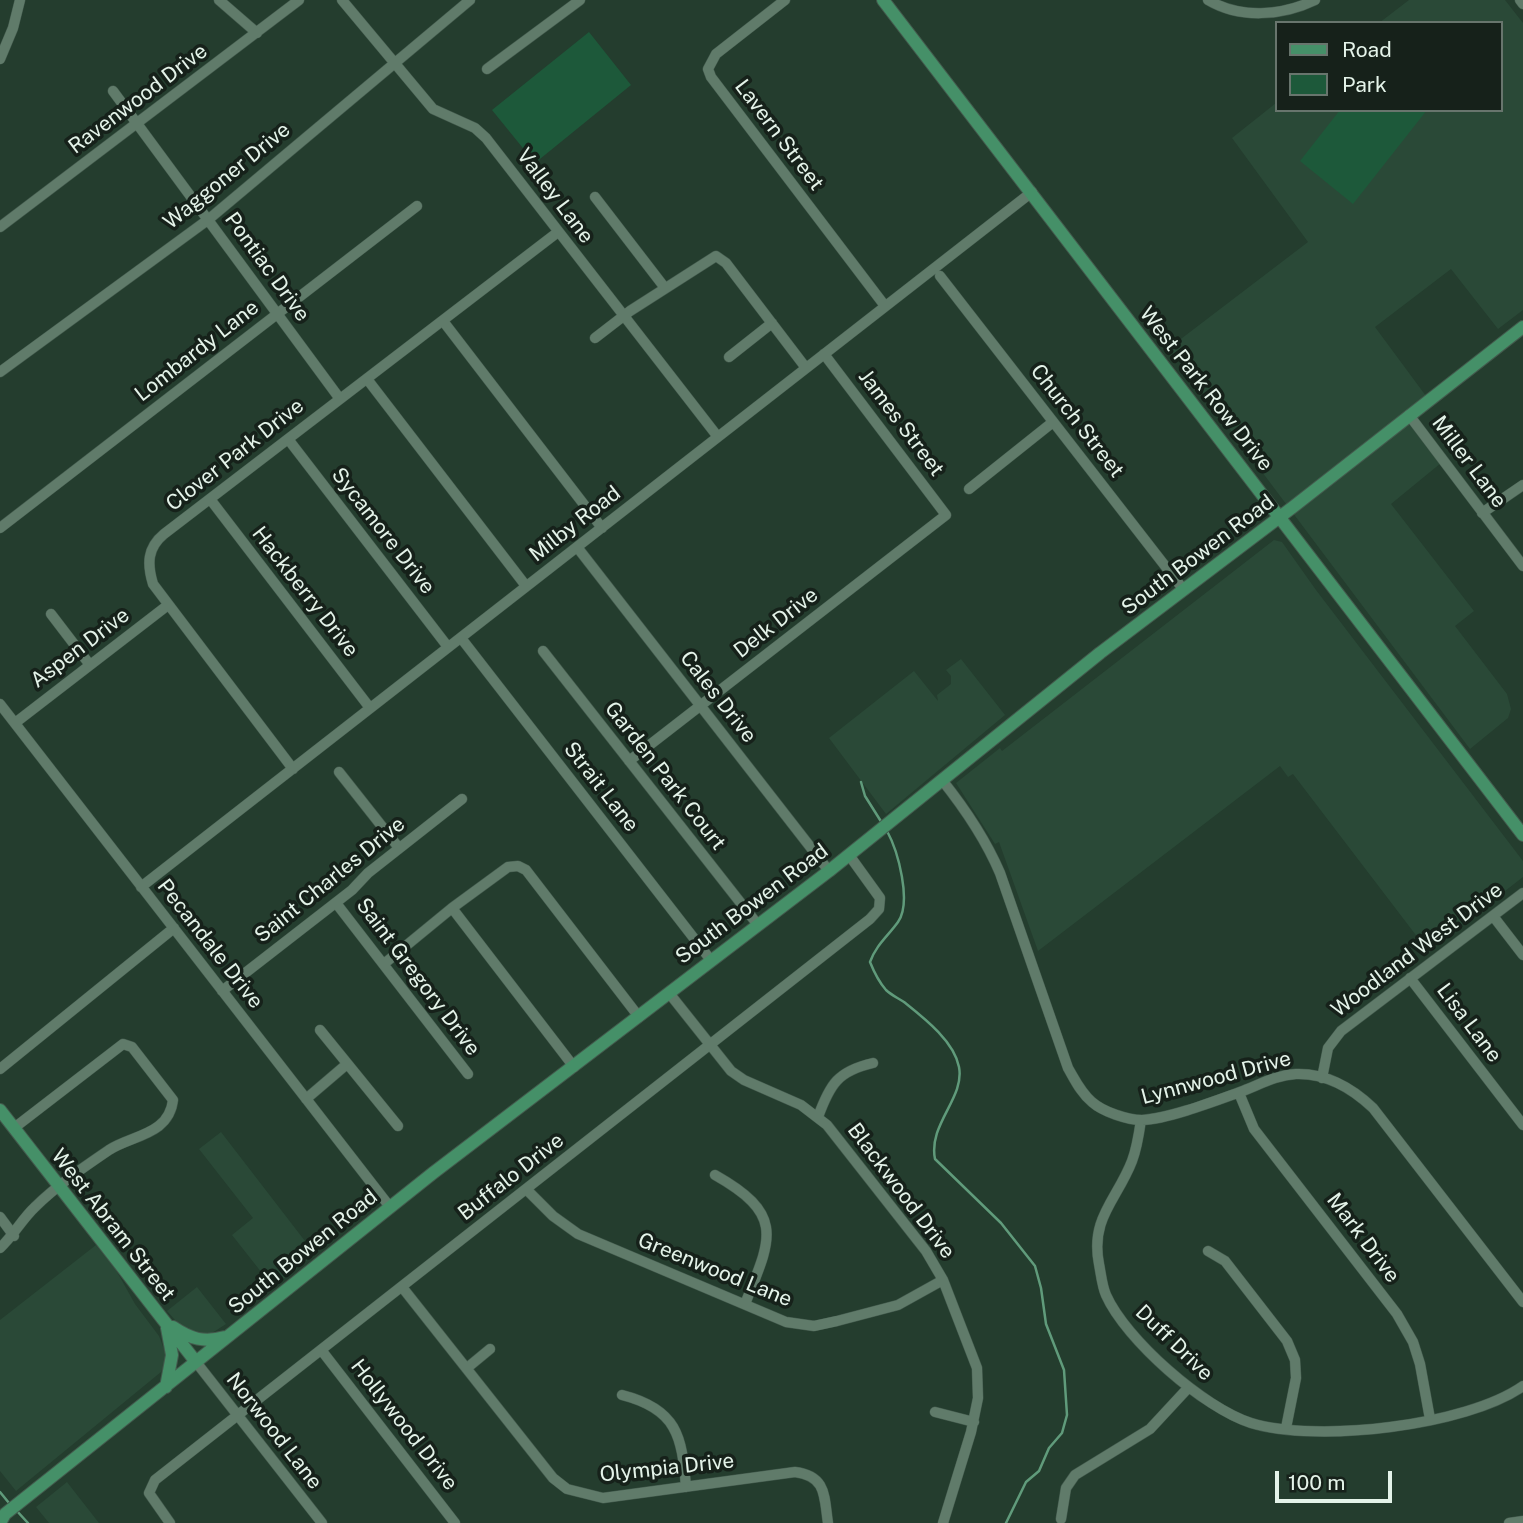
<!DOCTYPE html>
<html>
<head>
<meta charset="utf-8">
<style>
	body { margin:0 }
	#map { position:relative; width:1523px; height:1523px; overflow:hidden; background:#243d2e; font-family:"Public Sans",sans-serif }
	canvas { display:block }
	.legend { position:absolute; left:1275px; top:21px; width:228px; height:91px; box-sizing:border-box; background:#16211a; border:2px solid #68756d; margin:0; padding:9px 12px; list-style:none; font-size:21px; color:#e4f3e9 }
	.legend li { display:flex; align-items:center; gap:14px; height:35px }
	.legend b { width:35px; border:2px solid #68756d }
	.scale { position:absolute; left:1275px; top:1471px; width:117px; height:32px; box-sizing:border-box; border:4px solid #e4f3e9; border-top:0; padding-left:9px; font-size:21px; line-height:24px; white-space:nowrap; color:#e4f3e9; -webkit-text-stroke:5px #16211a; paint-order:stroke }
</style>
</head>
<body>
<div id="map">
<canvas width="1523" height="1523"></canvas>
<ul class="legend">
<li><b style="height:9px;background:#459068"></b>Road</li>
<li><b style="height:19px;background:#1d593a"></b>Park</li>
</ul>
<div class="scale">100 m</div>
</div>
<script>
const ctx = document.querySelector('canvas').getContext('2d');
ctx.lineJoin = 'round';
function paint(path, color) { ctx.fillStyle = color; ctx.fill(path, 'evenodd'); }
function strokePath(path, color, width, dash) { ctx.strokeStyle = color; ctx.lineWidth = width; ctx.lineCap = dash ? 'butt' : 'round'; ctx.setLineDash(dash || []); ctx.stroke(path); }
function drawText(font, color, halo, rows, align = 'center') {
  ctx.font = font + ' "Public Sans",sans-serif'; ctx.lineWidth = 7; ctx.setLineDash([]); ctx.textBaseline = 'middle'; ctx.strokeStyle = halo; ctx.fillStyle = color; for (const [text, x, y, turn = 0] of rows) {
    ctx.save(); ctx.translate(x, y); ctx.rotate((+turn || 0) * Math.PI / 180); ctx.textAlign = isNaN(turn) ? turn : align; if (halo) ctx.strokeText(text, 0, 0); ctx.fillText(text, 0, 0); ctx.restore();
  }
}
paint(new Path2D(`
	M1409 0H1505L1523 23V310L1498 329 1451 269 1375 327 1426 396 1402 414 1441 463 1391 504 1474 611 1455 626 1507 694 1511 709 1508 718 1470 749 1169 348 1308 242 1232 138 1276 103V110H1500V23H1379Z
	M1274 540 1282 542 1316 590 1523 861V877L1428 951 1293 774 1288 777 1280 766 1038 951 999 842 995 844 956 783 1000 748 1002 751Z
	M961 659 1005 715 886 814 829 738 914 671 938 701 937 695 951 684V676L946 670Z
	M221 1132 315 1254 273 1287 232 1235 253 1218 199 1149Z
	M96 1245 116 1270 135 1304 159 1336 167 1357 164 1367 161 1372 16 1491 0 1471V1320Z
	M197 1287 226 1324 209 1335 202 1336 183 1329 167 1311Z
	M67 1482 74 1491 99 1523H49L36 1507Z`), '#2a4937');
paint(new Path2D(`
	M589 32 631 85 535 163 492 110Z
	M1340 110H1427L1353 204 1300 161Z`), '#1d593a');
strokePath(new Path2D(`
	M861 782 865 796 882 823
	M887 831C898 851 912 902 898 922 888 936 876 945 870 962 874 972 879 982 886 990 891 995 898 998 904 1002 924 1018 954 1041 959 1067 965 1098 928 1124 935 1159L1001 1223 1035 1266 1041 1288 1046 1324 1064 1370 1067 1415 1062 1433 1049 1448 1039 1471 1026 1482 1006 1523
	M0 1492 9 1503
	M16 1510 28 1523`), '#609b7b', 2.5);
const minor = new Path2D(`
	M219 0 257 33
	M342 0 433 109 475 128 486 138 718 437
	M785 0 716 54 708 69 711 77 885 306
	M1208 0C1240 19 1282 16 1315 0
	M1520 0 1523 4
	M0 59 13 28 20 0
	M487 69 580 0
	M113 91 340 399
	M595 197 665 288
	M0 227 299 0
	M940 276 1183 589
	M443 321 602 528
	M595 338 630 311 716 256 726 263 806 368
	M729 357 772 323
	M0 372 209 219 470 0
	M367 379 526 586
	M1409 415 1523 566
	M288 439 448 647
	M969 489 1053 422
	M210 499 370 708
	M1482 513 1523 485
	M0 528 417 206
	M577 547 829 871
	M51 614 90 665
	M461 638 710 959
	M543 651 758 925
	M0 704 390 1207
	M15 723 168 605
	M629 761 946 515 824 354
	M293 769 153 584C147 564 147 548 164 534L558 232
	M339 772 399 848
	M942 780C966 810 985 838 1000 873L1068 1068C1075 1080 1081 1093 1092 1102 1103 1112 1128 1120 1142 1120 1168 1119 1215 1101 1240 1092 1259 1085 1276 1075 1296 1074 1326 1073 1352 1088 1373 1108L1523 1302
	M141 887 1032 192
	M336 903 468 1074
	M452 908 574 1067
	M1493 916 1523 955
	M385 963 452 908 508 867 518 866 526 870 639 1017
	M1410 978 1523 1125
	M222 991 352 890 368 873 462 799
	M669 993 731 1071 744 1080 801 1105 827 1125 926 1251 943 1280 977 1368 978 1398 971 1432 943 1523
	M320 1030 398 1126
	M0 1069 174 928
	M1322 1078 1328 1048 1341 1031 1523 893
	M1239 1093 1254 1129 1397 1314 1413 1342 1420 1364 1430 1419
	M306 1099 347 1064
	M818 1117C830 1084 838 1071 873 1063
	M1141 1120C1139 1134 1137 1148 1132 1161 1117 1200 1090 1218 1099 1264 1101 1274 1102 1286 1106 1295 1126 1340 1204 1408 1251 1423 1317 1443 1466 1426 1523 1386
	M715 1175C786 1215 771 1239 745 1304
	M527 1190 553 1216 578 1234 786 1322 814 1326 837 1321 898 1305 943 1280
	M0 1217 14 1236
	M0 1248C14 1235 22 1219 35 1207 56 1186 84 1167 109 1150 132 1135 169 1135 173 1100L132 1047 123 1044 14 1128
	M1208 1251 1225 1261 1287 1341 1295 1360 1296 1378 1286 1428
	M402 1287 553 1478 567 1489 603 1498 795 1472C827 1476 824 1497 828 1523
	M322 1351 455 1523
	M196 1362 322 1523
	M467 1368 490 1349
	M622 1395C677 1409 682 1436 686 1487
	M935 1412 974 1422
	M1061 1519 1066 1488 1075 1475 1150 1429 1188 1388
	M170 1523 149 1493 155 1480 870 919 879 909 880 898 849 855
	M1509 1523 1523 1521`);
const major = new Path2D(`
	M883 0 1523 835
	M0 1110 196 1362
	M173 1327C191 1339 204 1343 225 1337
	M166 1387 172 1355 167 1328
	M0 1523 5 1514 433 1173 829 871 1100 653 1293 507 1523 327`);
strokePath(minor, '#435a4d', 11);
strokePath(major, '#435a4d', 14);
strokePath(minor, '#607b6a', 10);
strokePath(major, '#459068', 12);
drawText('21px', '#e4f3e9', '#16211a', [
	["Ravenwood Drive",138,99,-37],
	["Lavern Street",779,135,53],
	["Waggoner Drive",227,176,-39],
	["Valley Lane",555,196,53],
	["Pontiac Drive",267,267,54],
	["Lombardy Lane",197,351,-38],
	["West Park Row Drive",1206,389,52],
	["Church Street",1077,421,52],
	["James Street",901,423,53],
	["Clover Park Drive",235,455,-38],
	["Miller Lane",1469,462,53],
	["Milby Road",575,524,-38],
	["Sycamore Drive",383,531,52],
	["South Bowen Road",1198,555,-37],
	["Hackberry Drive",305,592,52],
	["Delk Drive",776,623,-38],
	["Aspen Drive",80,648,-37],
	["Cales Drive",718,697,52],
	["Garden Park Court",665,776,52],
	["Strait Lane",601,787,52],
	["Saint Charles Drive",330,880,-39],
	["South Bowen Road",752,904,-37],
	["Pecandale Drive",210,944,52],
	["Woodland West Drive",1417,950,-37],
	["Saint Gregory Drive",418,977,53],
	["Lisa Lane",1469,1023,53],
	["Lynnwood Drive",1216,1078,-15],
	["Buffalo Drive",511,1177,-38],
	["Blackwood Drive",901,1191,53],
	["West Abram Street",113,1225,52],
	["Mark Drive",1363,1238,53],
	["South Bowen Road",303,1252,-39],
	["Greenwood Lane",715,1270,22],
	["Duff Drive",1174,1343,44],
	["Hollywood Drive",404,1425,52],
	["Norwood Lane",274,1431,52],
	["Olympia Drive",667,1468,-6]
]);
</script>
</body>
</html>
